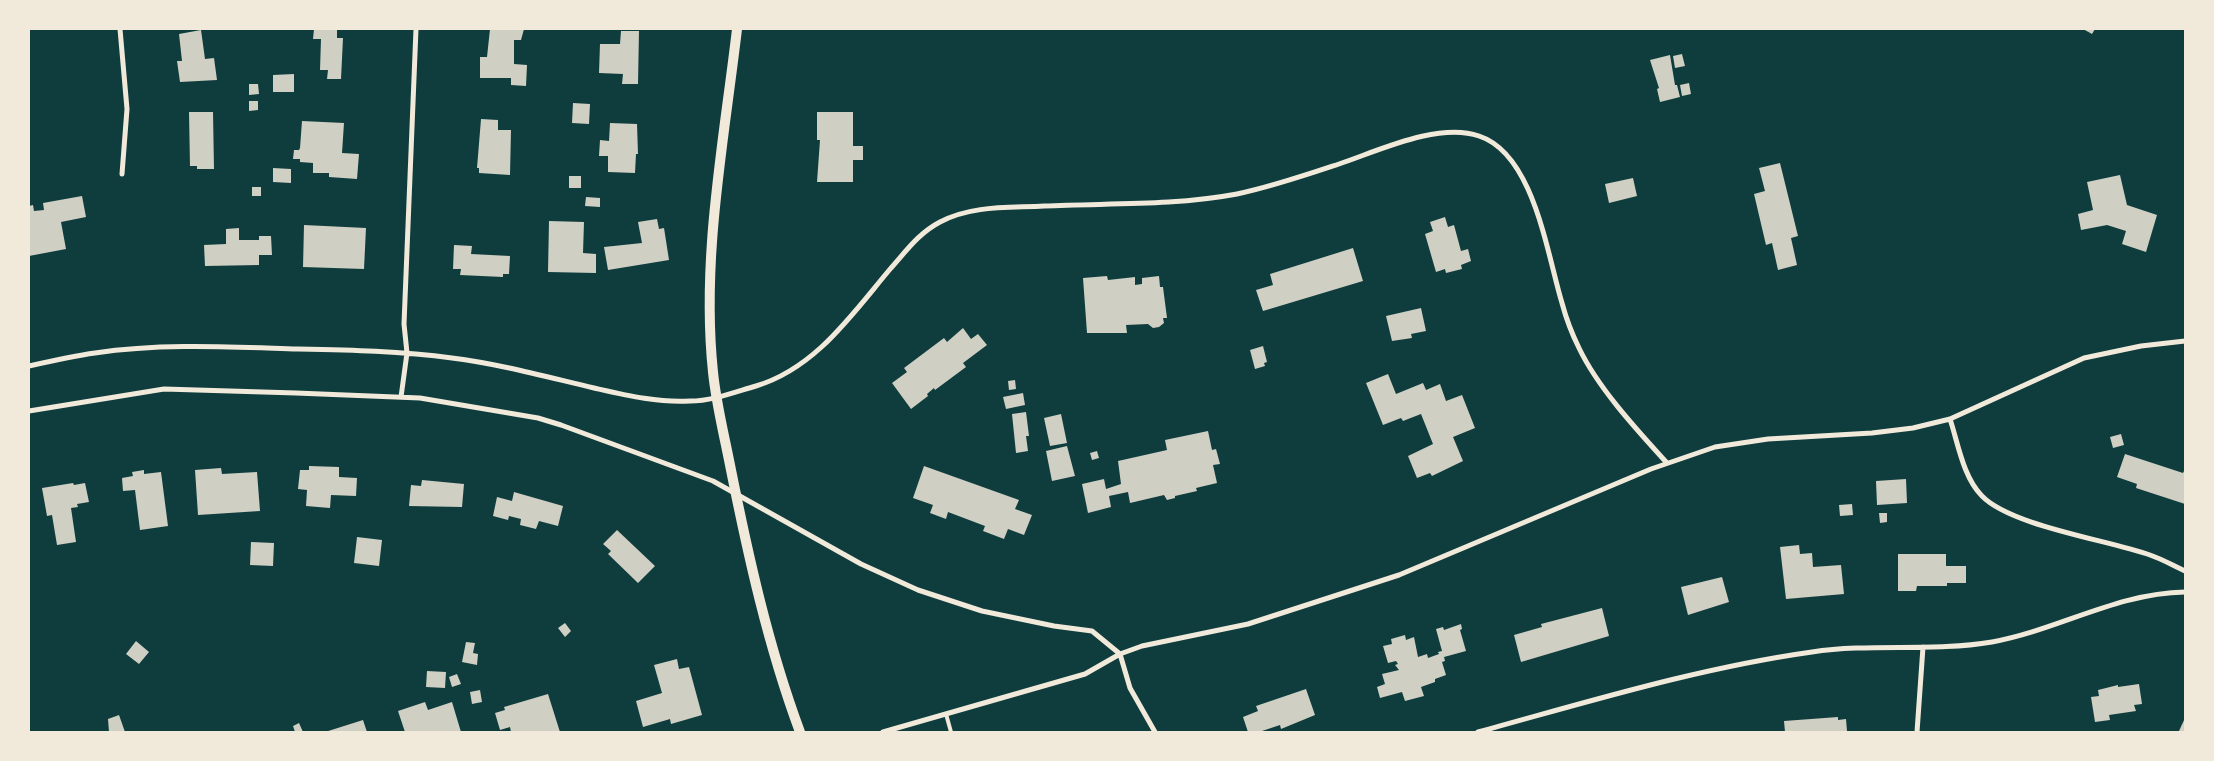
<!DOCTYPE html>
<html>
<head>
<meta charset="utf-8">
<style>
	body { margin:0 }
	#map { position:relative; width:2214px; height:761px; overflow:hidden; background:#0f3d3e; font-family:Overpass,sans-serif }
	canvas { display:block }
	.frame { position:absolute; inset:0; border:30px solid #f1e9da; pointer-events:none }
</style>
</head>
<body>
<div id="map">
<canvas width="2214" height="761"></canvas>
<div class="frame"></div>
</div>
<script>
const ctx = document.querySelector('canvas').getContext('2d');
ctx.lineJoin = 'round';
function paint(path, color) { ctx.fillStyle = color; ctx.fill(path, 'evenodd'); }
function strokePath(path, color, width, dash) { ctx.strokeStyle = color; ctx.lineWidth = width; ctx.lineCap = dash ? 'butt' : 'round'; ctx.setLineDash(dash || []); ctx.stroke(path); }
paint(new Path2D(`
	M314 29H337V38H343L341 79H327L328 70H320L321 39H313Z
	M490 29H524L521 40H514V64L527 65 526 86 511 85V78H480V57H487Z
	M2083 29H2095L2092 34Z
	M201 30 205 59 214 58 217 80 180 82 177 61H182L179 34Z
	M621 31H639L638 84H622L623 74 599 73 600 44H620Z
	M1682 54 1685 66 1675 68 1673 56Z
	M1670 55 1675 85H1677L1680 97 1660 102 1657 89 1659 88 1650 60Z
	M294 74V92H273V75Z
	M1689 83 1691 94 1682 96 1680 85Z
	M249 84H258L259 94 249 95Z
	M249 101H258V110L249 111Z
	M573 103 590 104 589 124 572 123Z
	M189 112H213L214 169H197V166H190Z
	M817 112H853V146H863V160H853V182H817L820 140H817Z
	M481 119 498 120V130H511L510 175 479 173V168H477Z
	M302 121 344 123 342 153 359 154 357 179 329 177V173H313V163L300 162V159H293L294 150H299L300 148Z
	M610 123 637 124 638 154H636L635 173 608 172V156H599L600 140 609 141Z
	M1780 163 1798 236 1791 238 1797 265 1778 270 1772 243 1766 245 1754 194 1765 191 1759 168Z
	M273 168 291 169V183L273 182Z
	M2120 175 2127 205 2157 215 2146 252 2122 244 2126 231 2107 225 2081 230 2078 214 2093 210 2087 182Z
	M569 176H581V188H569Z
	M1633 178 1637 196 1609 203 1605 184Z
	M252 187H261V196H252Z
	M82 196 86 217 61 222 66 249 29 256V206L33 205 34 211 44 210 43 203Z
	M586 197 600 198V207L585 206Z
	M1445 217 1448 227 1454 225 1461 251 1468 249 1471 261 1461 265 1462 269 1446 273 1445 269 1436 272 1425 234 1433 231 1430 222Z
	M657 219 659 229 664 228 669 260 608 270 604 247 642 243 638 222Z
	M549 221 584 222 583 253 596 254V273L548 272Z
	M304 225 366 228 364 269 303 267Z
	M239 228V240H259V236H271L272 255H259V265L205 266 204 245 226 244V229Z
	M454 245 472 246 471 254 510 256 509 274H503V277L460 275 461 269H453Z
	M1353 248 1363 281 1263 311 1256 290 1273 285 1270 274Z
	M1107 276 1108 280 1135 277V285L1142 284V278L1159 276 1160 287H1163L1167 318H1163L1164 323 1159 327 1153 328 1148 324 1126 325 1127 333H1087L1083 278Z
	M1421 308 1426 331 1411 334 1412 338 1392 341 1386 316Z
	M963 328 971 339 978 334 987 345 963 363 966 367 935 390 934 388 927 394 928 396 911 409 892 383 907 372 904 368 944 338 947 342Z
	M1263 346 1267 362 1264 363 1265 366 1255 369 1250 350Z
	M1388 374 1396 394 1423 383 1426 390 1440 384 1446 401 1462 395 1475 428 1453 437 1463 461 1432 476 1430 473 1417 478 1408 456 1433 444 1421 414 1403 421 1401 418 1383 425 1366 383Z
	M1015 380 1016 389 1009 390 1008 381Z
	M1023 393 1025 405 1006 409 1003 397Z
	M1026 412 1029 436H1026L1028 451 1016 453 1012 414Z
	M1061 414 1067 443 1050 446 1044 418Z
	M1208 431 1212 450 1216 449 1220 464 1213 465 1217 483 1196 488 1197 491 1175 496V498L1167 500 1164 495 1130 503 1128 492 1109 496 1111 507 1088 513 1082 484 1104 479 1106 489 1121 484 1118 461 1167 450 1165 440Z
	M2121 434 2124 445 2113 448 2110 437Z
	M1067 446 1075 476 1052 481 1046 451Z
	M1097 451 1099 458 1092 460 1090 453Z
	M2125 454 2183 473 2185 469V504L2136 488 2137 484 2117 477Z
	M309 466 339 467V477L357 478 356 496 331 495 330 508 306 506 307 490 298 489 300 470H309Z
	M924 466 1019 500 1015 509 1032 515 1024 535 1008 529 1004 539 983 531 985 526 948 512 946 519 930 513 933 505 913 498Z
	M221 468 222 474 257 472 260 511 198 515 195 470Z
	M144 470V474L161 472 168 526 140 530 135 490 123 491 122 478 133 476 132 472Z
	M1906 479 1907 503 1877 505 1876 481Z
	M422 480 464 484 462 507 409 506 411 485 421 486Z
	M73 483 74 485 85 483 89 502 77 504 78 507 71 508 76 542 57 545 52 515 47 516 42 488Z
	M514 492 563 506 558 526 539 521 536 529 520 525 521 519 509 516 508 520 493 516 497 497 512 501Z
	M1852 504 1853 515 1840 516 1839 505Z
	M1879 513H1887V522L1880 523Z
	M617 530 655 566 638 583 608 554 611 551 603 544Z
	M357 537 382 540 379 566 354 563Z
	M251 542 274 543 273 566 250 565Z
	M1799 545 1800 554 1812 553 1813 567 1841 565 1844 594 1786 599 1780 547Z
	M1898 554H1946V566H1966V583H1947V586H1917L1916 591H1898Z
	M1722 577 1729 602 1688 615 1681 587Z
	M1602 608 1609 636 1521 662 1514 635 1542 627 1541 624Z
	M565 623 571 631 565 637 558 628Z
	M1461 624 1462 629 1460 630 1466 651 1444 657 1445 661 1442 662 1446 675 1435 679V682L1421 687 1424 696 1405 701 1402 692 1380 698 1377 687 1385 684 1382 674 1399 670 1395 665 1398 664 1396 661 1388 663 1383 646 1392 644 1391 639 1405 635 1406 640 1414 637 1418 657 1427 654 1428 658 1439 654 1438 652 1442 651 1436 629 1443 627 1444 630Z
	M136 641 149 652 139 664 126 654Z
	M466 642 475 643 473 653 478 654 477 665 462 662Z
	M677 659 679 669 689 667 702 715 671 724 670 719 643 727 636 701 662 693 654 665Z
	M427 671 446 672 445 688 426 687Z
	M457 674 461 684 452 687 449 677Z
	M2139 684 2142 704 2134 705 2136 711 2109 715 2110 720 2095 722 2091 697 2099 696 2098 690 2118 685V687Z
	M1306 689 1315 715 1281 729 1280 725 1259 732H1248L1243 717 1258 711 1256 706Z
	M480 690 482 702 472 704 470 692Z
	M548 694 560 732H511L510 727 500 730 495 713 505 710 504 707Z
	M425 702 428 710 452 702 461 732H405L398 711Z
	M119 715 125 732H109L108 719Z
	M1838 717V720L1846 719 1847 731 1785 732 1784 721Z
	M2185 718V732H2182L2179 731Z
	M363 720 367 732H325Z
	M299 723 303 732H295L293 726Z`), '#cfcfc3');
strokePath(new Path2D(`
	M946 714 951 732`), '#f1e9da', 4);
strokePath(new Path2D(`
	M120 29 127 109 122 174
	M29 366C51 361 73 356 95 353 162 343 231 347 298 349 350 350 401 351 452 358 500 364 547 377 594 388 625 395 658 403 690 401 712 401 735 392 756 386 816 368 852 314 891 268 907 250 919 233 940 222 972 205 1009 208 1044 206 1109 203 1173 206 1237 194 1271 187 1306 175 1339 164 1378 151 1438 122 1479 136 1534 154 1547 254 1562 303 1566 318 1572 334 1579 348 1598 388 1637 430 1667 463
	M401 397 407 353 404 324 416 29
	M29 411 164 389 296 393 420 398 538 418 561 425 713 481 861 564 918 590 982 611 1054 626 1092 631 1120 654 1130 688 1155 732
	M1950 419C1958 443 1963 477 1982 496 2011 526 2108 540 2150 555 2162 559 2174 566 2185 571
	M883 732 1085 674 1120 654 1142 646 1248 624 1399 575 1651 469 1715 447 1768 439 1872 433 1913 428 1950 419 2084 358 2141 346 2185 341
	M1478 732C1588 702 1698 668 1812 652 1872 643 1933 652 1992 642 2058 630 2117 593 2185 592
	M1917 732 1923 647`), '#f1e9da', 5);
strokePath(new Path2D(`
	M737 29C724 141 701 258 713 372 716 403 724 434 730 465 748 555 768 646 800 732`), '#f1e9da', 10);
</script>
</body>
</html>
